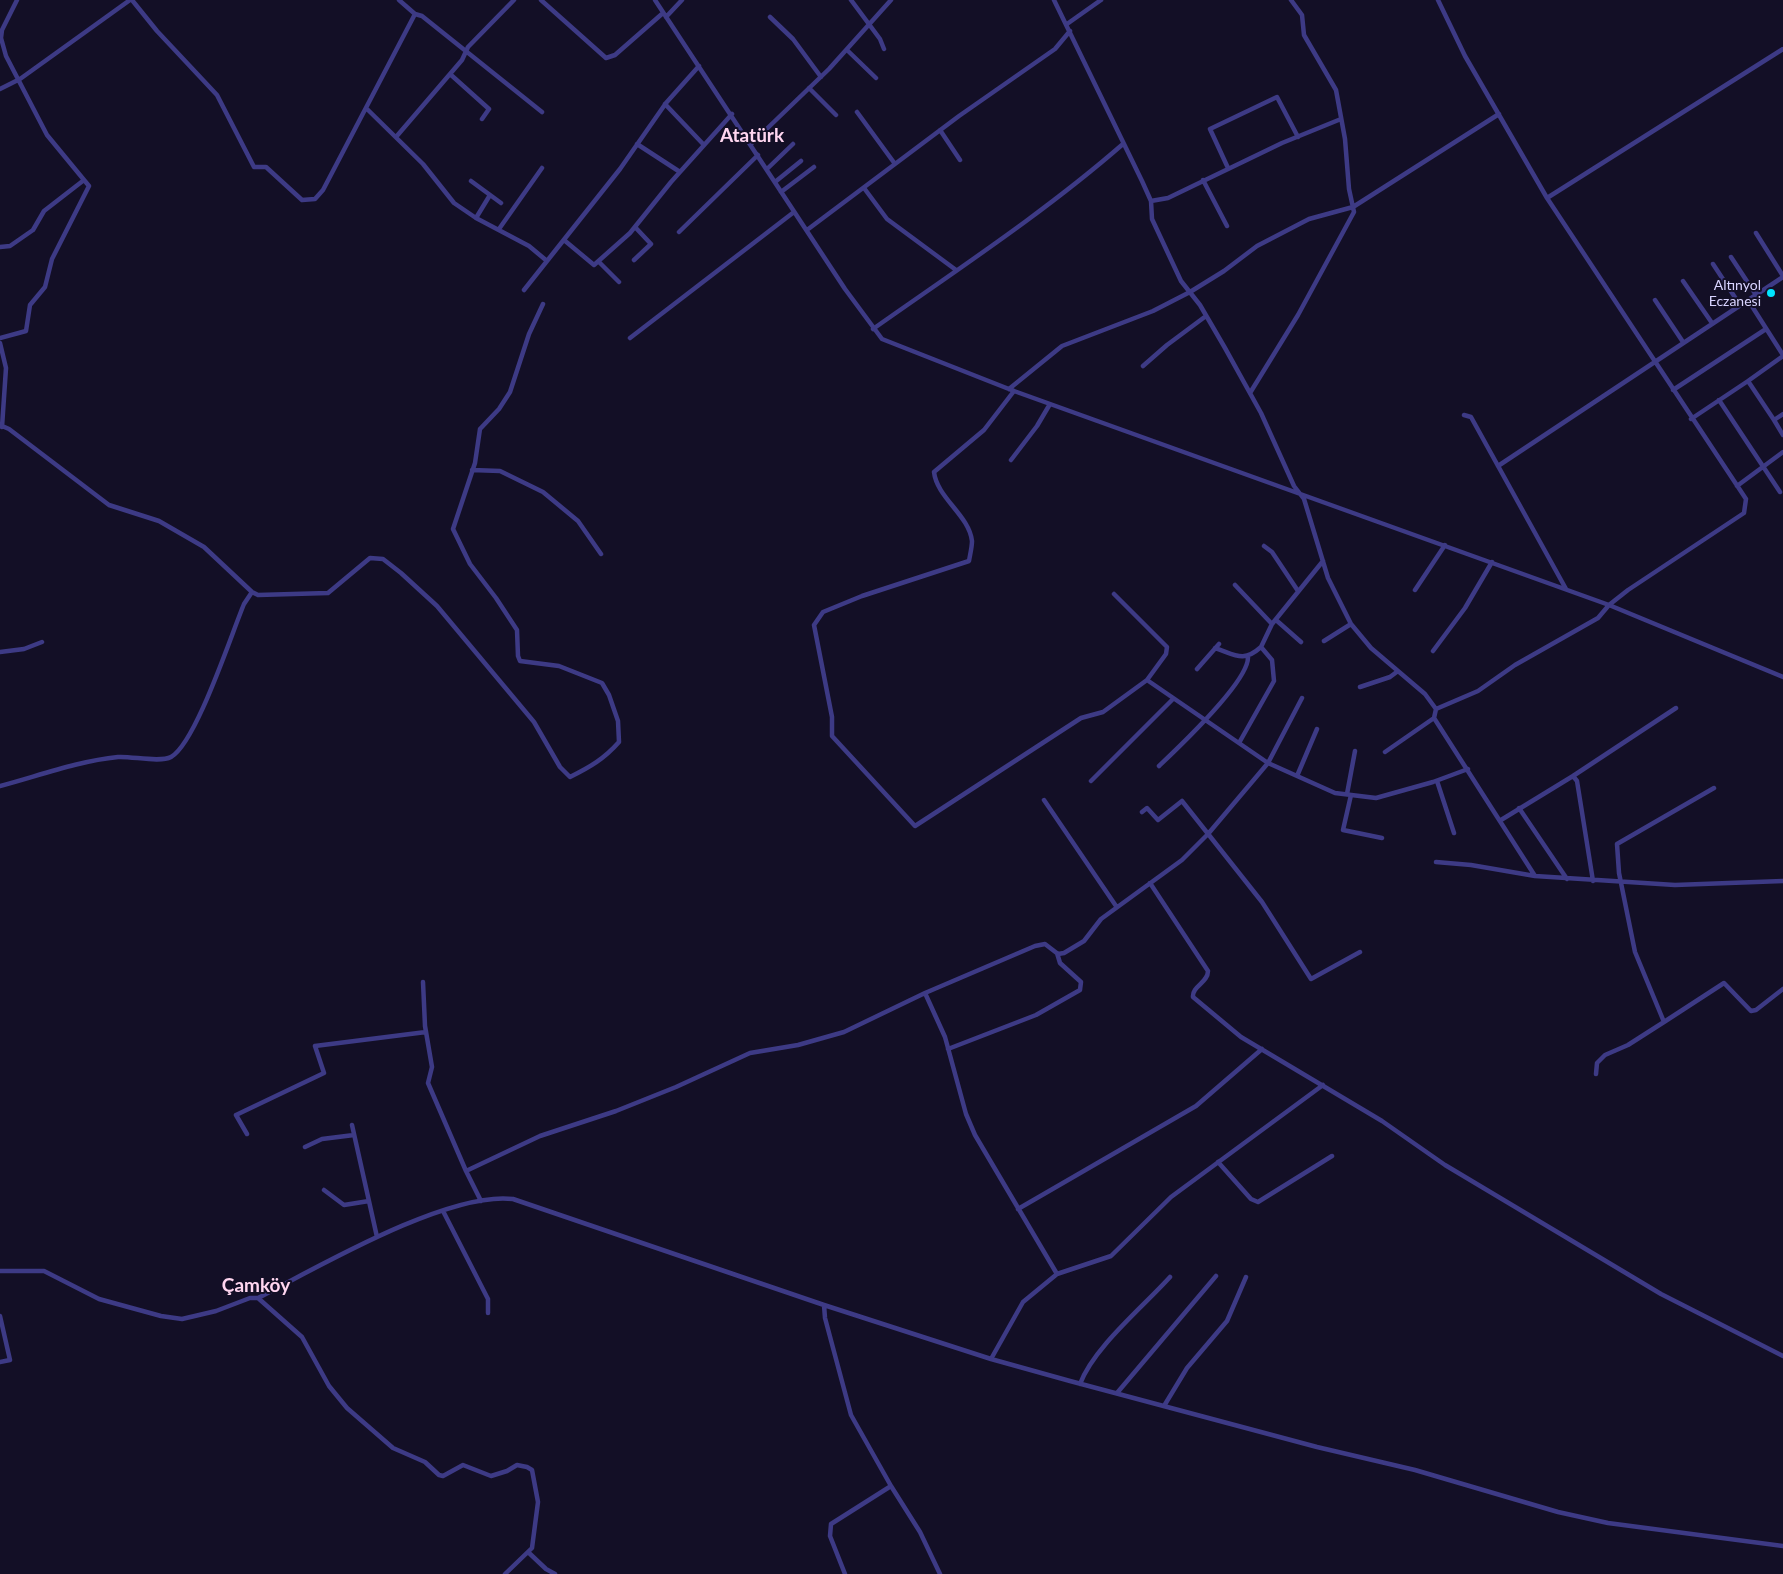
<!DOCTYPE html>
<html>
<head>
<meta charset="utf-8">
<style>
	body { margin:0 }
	canvas { display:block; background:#130f26 }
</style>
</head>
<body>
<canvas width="1783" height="1574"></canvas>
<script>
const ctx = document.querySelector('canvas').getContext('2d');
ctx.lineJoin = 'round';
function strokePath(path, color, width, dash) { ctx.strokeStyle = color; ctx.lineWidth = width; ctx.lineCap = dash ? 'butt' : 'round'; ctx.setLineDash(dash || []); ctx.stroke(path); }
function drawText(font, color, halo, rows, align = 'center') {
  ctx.font = font + ' Lato,sans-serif'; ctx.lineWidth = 4; ctx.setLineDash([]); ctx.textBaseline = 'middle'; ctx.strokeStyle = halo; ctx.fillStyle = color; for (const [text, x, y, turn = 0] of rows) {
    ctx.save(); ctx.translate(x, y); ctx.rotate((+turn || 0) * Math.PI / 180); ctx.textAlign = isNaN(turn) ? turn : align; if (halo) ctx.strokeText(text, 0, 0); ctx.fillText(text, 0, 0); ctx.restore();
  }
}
strokePath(new Path2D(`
	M132 0 157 31 217 95 254 167H266L302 200 315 199 323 190 415 14 399 0
	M541 0 606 58 615 55 663 13
	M655 0 845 289 882 339 1014 391 1609 605 1783 677
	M851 0 880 39 884 49
	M1054 0 1142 181 1151 201 1152 219 1181 281 1200 305 1225 348 1261 413 1294 486 1304 499 1328 578 1351 624 1371 648 1425 694 1436 709 1478 691 1515 665 1598 618 1609 605 1628 590 1744 513 1746 499 1547 198 1465 56 1438 0
	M415 14 422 16 542 112
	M666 17 682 0
	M770 17 793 39 821 77
	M1067 24 1101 0
	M847 50 876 78
	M450 74 489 109 482 119
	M809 88 836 115
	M0 89 20 79 130 0
	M665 104 704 145
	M366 108 423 164 454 203 476 218 529 246 547 261
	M857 112 895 164
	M940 130 960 160
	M396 137 462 60 468 47 514 0
	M637 144 680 172
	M751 144 829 69 891 0
	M1228 168 1210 129 1277 97 1298 137
	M767 169 793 144
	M1203 180 1227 226
	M471 181 501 203
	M775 182 801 161
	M864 188 887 219 956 270
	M781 192 814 167
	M1547 198 1783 49
	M1151 201 1168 198 1282 143 1341 119
	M476 218 490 195
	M499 229 542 168
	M807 230 959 116 1055 49 1070 31
	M679 232 758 155
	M1756 233 1783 276
	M564 240 594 265 630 233 671 182 732 114
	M0 247 10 246 33 230 44 211 84 180
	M1731 257 1756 295
	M634 260 651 244 635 227
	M599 262 619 282
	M1713 264 1740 305
	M1683 281 1712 323
	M524 290 620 169 666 103 699 66
	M1655 300 1683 342
	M1748 300 1783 355
	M873 329C958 269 1045 212 1123 144
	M0 338 26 331 30 305 45 287 52 259 89 186 47 135 6 56 1 38 2 30 17 0
	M630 338 794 212
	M0 343 6 368 2 427
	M1783 356 1748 381 1774 420 1783 414
	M1143 366 1167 345 1206 316
	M1009 389 1062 346 1153 311 1190 292 1224 271 1257 246 1309 219 1353 207 1499 114
	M1673 390 1766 329
	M1014 391 984 430 934 472C937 498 969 515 972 541 972 547 970 555 969 561L862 596 823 612 814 625 832 717V736L915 826 1081 718 1103 712 1147 680 1268 763 1335 793 1376 798 1433 782 1468 769
	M1250 393 1298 315 1354 212 1349 189 1345 139 1336 90 1304 35 1302 15 1291 0
	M1719 400 1780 492
	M1464 415 1471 417 1566 589
	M1691 419 1748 381
	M1774 420 1783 435
	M0 425 9 429 109 505 159 521 204 547 252 592 258 595 328 593 370 558 383 559 401 573 437 606 534 722 560 767 570 777C590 767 604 759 619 742L618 721 609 695 602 683 559 666 520 661 518 656 517 630 496 598 470 564 453 529 475 463 480 429 499 409 510 392 529 334 543 304
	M1011 460 1037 426 1050 404
	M1498 466 1783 277
	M472 470 500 471 543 492 578 521 601 554
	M1737 486 1783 452
	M1264 546 1272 552 1298 591
	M1235 585 1272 624
	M1415 590 1445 545
	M1114 594 1167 647 1166 654 1147 680
	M1276 620 1301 642
	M1324 641 1351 624
	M1215 648C1236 655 1243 663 1261 647
	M1433 651 1465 608 1492 562
	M0 652 24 649 42 642
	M1197 669 1219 644
	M1360 687 1390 677 1398 671
	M1436 709 1434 718 1535 876 1675 885 1783 881
	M1239 743 1274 681 1272 660 1261 647 1272 624 1323 561
	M1385 752 1434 718
	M1159 766C1178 748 1249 681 1248 657
	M1297 776 1317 729
	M1573 776 1676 708
	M1091 781 1173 699
	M1437 781 1454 833
	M0 786C38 776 78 761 118 757 132 756 160 763 171 757 196 743 231 635 244 604L252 592
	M1714 788 1617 844 1619 873 1635 952 1664 1022 1724 983 1751 1011 1756 1010 1783 989
	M1347 794 1355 751
	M1351 795 1343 830 1382 838
	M1044 800 1116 906
	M1519 808 1567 879
	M1142 812 1147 808 1158 820 1182 801 1262 902 1311 979 1360 952
	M1501 820 1573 776 1577 781 1593 881
	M1436 862 1471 865 1535 876
	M1150 883 1208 971C1208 983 1192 986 1193 997L1241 1037 1382 1121 1445 1165 1661 1294 1783 1356
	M423 982 425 1026 432 1067 428 1083 466 1171
	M925 993 945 1037 966 1114 975 1135 1057 1274 1023 1302 991 1359
	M948 1049 1036 1015 1080 990 1081 982 1060 963 1057 953
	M1596 1074 1597 1063 1605 1055 1628 1045 1664 1022
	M352 1125 377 1237
	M247 1134 236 1115 324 1073 315 1046 426 1032
	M305 1147 322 1139 354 1135
	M1218 1162 1251 1199 1258 1202 1332 1156
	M324 1190 344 1205 369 1201
	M481 1201 466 1171 540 1136 616 1111 676 1087 750 1053 798 1045 844 1032 925 993 1035 946 1045 944 1058 954 1064 953 1084 941 1101 919 1182 860 1208 834 1268 763 1302 698
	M1018 1209 1196 1106 1262 1049
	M443 1211 488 1299V1313
	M0 1271H44L99 1299 161 1316 182 1319 216 1311 250 1298H258L302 1337 329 1386 347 1408 393 1448 425 1462 439 1475 443 1476 463 1465 491 1476 507 1471 517 1465 527 1467 532 1470 538 1502 532 1548 505 1574
	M1057 1274 1111 1256 1171 1197 1323 1085
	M258 1298C318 1267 448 1191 513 1199L824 1305 991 1359 1070 1381 1317 1447 1415 1470 1558 1512 1608 1523 1783 1546
	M824 1305 825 1318 851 1415 891 1486 831 1524 830 1536 845 1574
	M0 1316 10 1360 0 1362
	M1080 1384C1094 1347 1143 1307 1170 1277
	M1117 1393 1216 1276
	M1164 1406 1187 1368 1227 1321 1246 1277
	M891 1486 920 1532 940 1574
	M528 1552 546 1569 555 1574`), '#3d3a85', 4.5);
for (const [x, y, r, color] of [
	[1771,293,5,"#00e5ff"]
]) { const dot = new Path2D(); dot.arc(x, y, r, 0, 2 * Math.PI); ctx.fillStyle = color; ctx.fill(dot); strokePath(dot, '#130f26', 2); }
drawText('14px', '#d9d4ff', '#130f26', [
	["Altınyol",1761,285],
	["Eczanesi",1761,301]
], 'right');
drawText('bold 19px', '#ffd6f0', '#130f26', [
	["Atatürk",752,136],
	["Çamköy",256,1286]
]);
</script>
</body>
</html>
